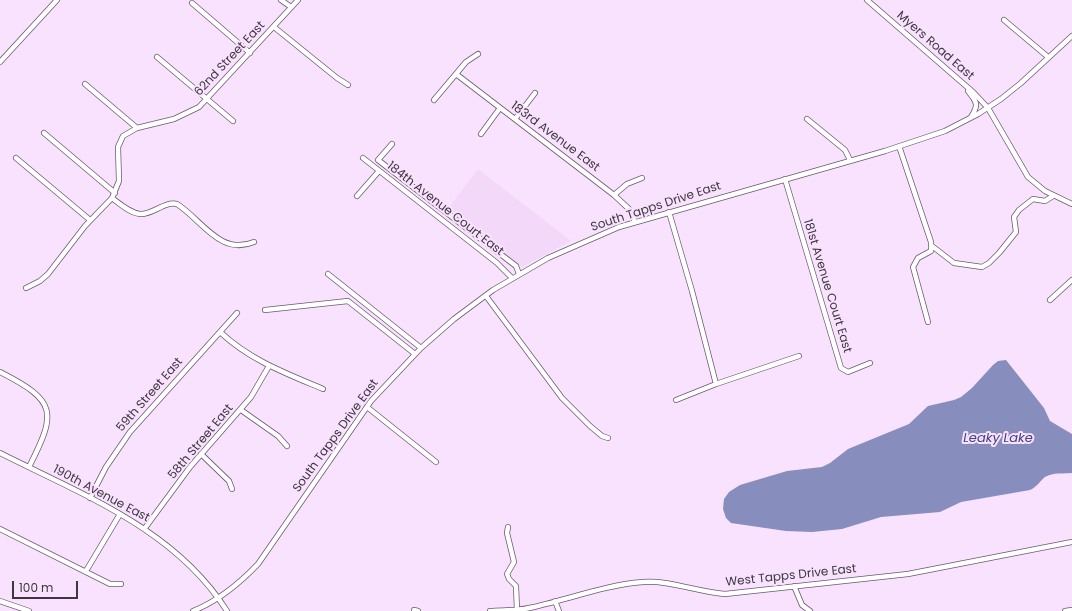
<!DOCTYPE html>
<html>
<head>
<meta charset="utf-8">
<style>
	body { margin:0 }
	#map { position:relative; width:1072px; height:611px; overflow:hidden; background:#f8e2fd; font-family:Poppins,sans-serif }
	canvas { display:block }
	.scale { position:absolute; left:12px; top:581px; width:66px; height:18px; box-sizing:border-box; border:2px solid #3e3640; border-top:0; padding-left:5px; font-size:12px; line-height:14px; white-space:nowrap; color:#3e3640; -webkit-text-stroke:3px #f8e2fd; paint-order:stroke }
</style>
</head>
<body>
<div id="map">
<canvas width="1072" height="611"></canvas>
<div class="scale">100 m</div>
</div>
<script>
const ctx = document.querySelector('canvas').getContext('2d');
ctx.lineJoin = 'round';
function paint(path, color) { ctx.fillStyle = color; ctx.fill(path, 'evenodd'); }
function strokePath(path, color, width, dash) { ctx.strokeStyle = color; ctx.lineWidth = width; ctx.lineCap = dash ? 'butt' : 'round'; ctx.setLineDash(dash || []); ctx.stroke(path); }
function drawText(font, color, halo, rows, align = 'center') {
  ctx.font = font + ' Poppins,sans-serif'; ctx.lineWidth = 4; ctx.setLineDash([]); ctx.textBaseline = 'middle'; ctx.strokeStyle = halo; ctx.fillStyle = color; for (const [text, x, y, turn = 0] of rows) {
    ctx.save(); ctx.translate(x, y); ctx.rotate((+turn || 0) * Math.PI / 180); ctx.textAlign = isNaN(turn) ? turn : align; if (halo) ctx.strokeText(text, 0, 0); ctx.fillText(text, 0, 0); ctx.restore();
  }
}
paint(new Path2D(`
	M478 169 571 241 522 267 447 210Z`), '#f3d8fa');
paint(new Path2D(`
	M1006 360 1044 408 1050 421 1072 434V473C1064 474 1053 472 1045 477 1040 481 1037 487 1030 490L961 502 940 512 881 517 842 529 812 532 786 531 731 523 726 518 723 509 724 499 729 492 740 485 787 471 822 467 830 463 848 449 909 424 928 406 954 400 961 397 972 388 993 365 998 361Z`), '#878dbd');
const minor = new Path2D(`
	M281 0 291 7
	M867 0 973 92 988 108 1028 177 1045 191 1072 204
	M192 3 250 53
	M1004 20 1048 57
	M274 27 337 78 348 85
	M157 57 233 121
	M0 62 57 0
	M456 74 614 195 629 209 635 222
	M85 84 137 128
	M968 91C977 102 979 105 971 117
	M434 100 466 62 478 54
	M515 119 535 93
	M807 119 845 150 850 160
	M44 133 115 193
	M481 134 500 108
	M392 144 378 160 516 266 519 274
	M899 146 931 242V251L918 258 913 267 928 322
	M16 158 90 220
	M363 158 497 263 512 278
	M785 179 841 368 848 372 870 363
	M614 195 627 184 642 178
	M357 196 379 171
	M112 198C120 204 130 213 140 214 153 215 164 201 177 204 202 220 220 256 254 242
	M669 212 692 291 716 384
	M932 246 954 263 982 267 989 263 999 253 1016 232 1014 217 1019 210 1033 199 1045 201 1053 196
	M328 274 421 348
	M26 288 40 281 48 274 85 226 112 198 119 181 118 147 123 136 137 128 174 119 199 107 298 0
	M486 296 562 398 590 426 602 436 608 438
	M1050 300 1072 280
	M265 310 348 301 415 354
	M220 332C250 360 285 373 323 389
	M0 372C57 401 57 412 29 467
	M676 400 716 384 799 356
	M367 407 436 462
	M241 410 278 436 287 446
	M0 453C83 495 175 529 227 611
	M201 454 229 481 232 489
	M90 498 106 467 130 432 237 313
	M508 527 507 533 514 562 507 574 509 579 516 586 517 610
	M145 528 190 467 251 397 269 366
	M0 529 110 584H121
	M86 571 120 514
	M794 586 802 605 810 611
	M0 601 29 611
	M555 601 559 611
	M414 610 418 611
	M193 611C218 601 239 584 258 564L371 401 421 348 454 319 493 290 548 258 619 227 885 151 945 131 978 114 1001 99 1021 83 1072 36
	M490 611C503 610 517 611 529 608 567 600 604 585 643 582 670 580 697 592 725 594L908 574 1072 542
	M1065 611 1072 610`);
strokePath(minor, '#6b5970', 6);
strokePath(minor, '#fff', 4.5);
drawText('12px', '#3e3640', '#f8e2fd', [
	["Myers Road East",935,46,41],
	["62nd Street East",230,59,-47],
	["183rd Avenue East",555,137,37],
	["South Tapps Drive East",656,207,-18],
	["184th Avenue Court East",445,209,38],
	["181st Avenue Court East",827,286,73],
	["59th Street East",150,395,-49],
	["South Tapps Drive East",336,436,-54],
	["58th Street East",201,442,-50],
	["190th Avenue East",101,494,28],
	["West Tapps Drive East",791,576,-6]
]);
drawText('italic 13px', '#3f4380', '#f8e2fd', [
	["Leaky Lake",998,439]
]);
</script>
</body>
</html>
